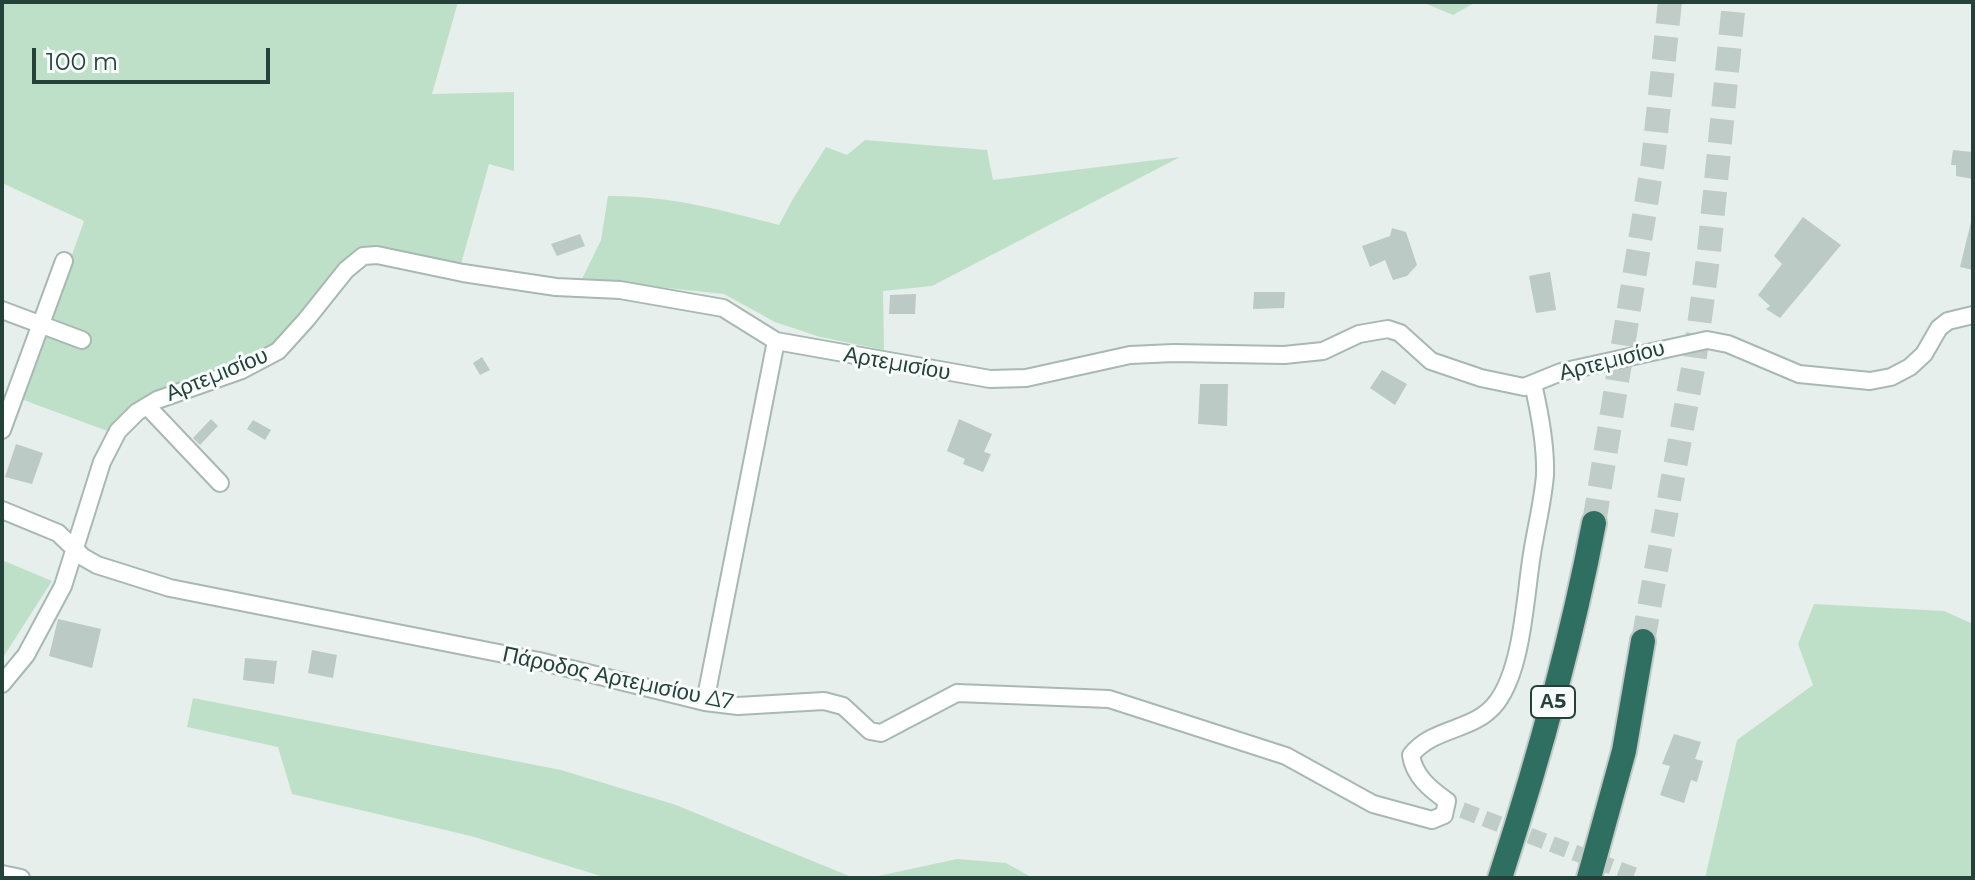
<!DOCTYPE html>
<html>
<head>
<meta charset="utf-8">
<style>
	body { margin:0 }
	#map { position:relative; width:1975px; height:880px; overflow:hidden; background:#e6efeb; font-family:Montserrat,sans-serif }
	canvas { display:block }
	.frame { position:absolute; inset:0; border:4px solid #24423a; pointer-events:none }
	.scale { position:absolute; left:32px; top:48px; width:238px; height:36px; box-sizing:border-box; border:4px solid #24423a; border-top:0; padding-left:10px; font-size:24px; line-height:28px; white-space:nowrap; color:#24423a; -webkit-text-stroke:6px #f7fbf9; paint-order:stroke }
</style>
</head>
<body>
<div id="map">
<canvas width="1975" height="880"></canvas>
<div class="frame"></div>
<div class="scale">100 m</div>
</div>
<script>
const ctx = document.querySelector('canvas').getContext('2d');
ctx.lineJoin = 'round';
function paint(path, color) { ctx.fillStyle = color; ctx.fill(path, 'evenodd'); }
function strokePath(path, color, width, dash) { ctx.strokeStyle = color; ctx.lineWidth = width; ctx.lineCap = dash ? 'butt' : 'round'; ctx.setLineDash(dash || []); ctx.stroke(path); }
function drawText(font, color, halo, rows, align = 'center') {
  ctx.font = font + ' Montserrat,sans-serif'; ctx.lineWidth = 6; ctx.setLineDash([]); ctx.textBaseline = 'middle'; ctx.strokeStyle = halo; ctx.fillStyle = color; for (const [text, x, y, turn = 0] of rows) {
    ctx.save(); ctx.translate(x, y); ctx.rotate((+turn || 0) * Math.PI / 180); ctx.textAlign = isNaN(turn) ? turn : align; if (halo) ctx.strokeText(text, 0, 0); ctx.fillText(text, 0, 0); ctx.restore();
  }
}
paint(new Path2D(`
	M2 2H458L432 94 514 92V171L489 164 461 264 368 251 280 341 258 356 157 393 110 432 21 399 84 221 2 183Z
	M1422 2H1476L1453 15Z
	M865 140 987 150 993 180 1180 157 932 286 883 291 884 350 820 337 775 322 724 294 582 279 601 240 608 196C665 195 723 210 779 225L794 197 826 147 847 155Z
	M2 560 52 581 2 659Z
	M1814 604 1944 611 1973 624V878H1705L1737 740 1813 685 1798 644Z
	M193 698 561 770 676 805 854 878H607L471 836 292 794 278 747 187 727Z
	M957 859 1006 863 1033 878H869Z`), '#bfe0c8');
paint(new Path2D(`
	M1953 150 1972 152 1973 179 1956 176V165H1951Z
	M1803 217 1841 245 1780 318 1766 309 1770 306 1758 295 1782 264 1774 256Z
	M1972 218H1973V270L1960 267Z
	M1392 228 1406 232 1417 265 1407 276 1393 280 1385 260 1370 267 1362 246 1390 236Z
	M580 234 585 246 557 256 551 244Z
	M1550 272 1556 310 1536 313 1529 276Z
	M1254 292H1285L1284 308 1253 309Z
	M916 294 915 314H889L890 295Z
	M482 357 490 370 480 375 473 363Z
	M1382 370 1407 384 1395 405 1370 388Z
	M1200 384H1228L1227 426 1198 424Z
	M211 419 218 426 200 445 193 438Z
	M959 419 992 434 984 452 991 454 983 472 963 464 965 459 947 451Z
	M253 420 271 430 265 440 247 429Z
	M16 444 43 453 32 484 5 477Z
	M58 619 101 629 92 668 49 656Z
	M312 650 337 655 333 678 308 673Z
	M245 658 277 661 274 684 243 680Z
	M1674 734 1701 742 1695 759 1703 761 1697 782 1691 780 1684 803 1660 795 1670 766 1662 764Z`), '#bbcac4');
strokePath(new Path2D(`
	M1462 810 1639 877`), '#bfccc8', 16, [16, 8]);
strokePath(new Path2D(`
	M1594 523 1653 161 1670 2
	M1643 641 1694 363 1709 251 1734 2`), '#bfccc8', 24, [24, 12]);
const minor = new Path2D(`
	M2 310 82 340
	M147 406 220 483
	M2 430 64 261
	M2 510 58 533 83 557 97 565 170 588 539 661 705 702 738 706 824 701 843 706 870 731 881 733 957 693 1109 699 1286 756 1373 804 1432 820 1444 815 1447 801C1430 789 1414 776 1411 755 1434 726 1475 732 1497 702 1523 667 1525 596 1532 554 1536 528 1543 501 1545 475 1546 445 1540 414 1533 384
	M2 684 26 655 63 586 102 462 118 431 137 412 157 400 242 370 278 351 306 320 346 270 363 256 377 255 463 273 556 287 620 290 723 308 776 341 990 379 1026 378 1130 355 1174 353 1284 355 1323 351 1359 334 1388 329 1400 333 1431 361 1481 378 1524 387 1561 372 1707 340 1728 344 1799 374 1870 381 1891 377 1910 367 1924 354 1939 328 1948 321 1973 315
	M705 702 776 341
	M2 874 21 878`);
const motorway = new Path2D(`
	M1500 878C1538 761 1571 644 1594 523
	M1589 878 1624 751 1643 641`);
strokePath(minor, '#a8b8b2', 20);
strokePath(motorway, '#c2cac8', 28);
strokePath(minor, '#fff', 16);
strokePath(motorway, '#2f6f62', 24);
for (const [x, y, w] of [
	[1553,702,44]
]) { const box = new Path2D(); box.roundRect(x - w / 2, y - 16, w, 32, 6); ctx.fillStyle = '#f7fbf9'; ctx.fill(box); strokePath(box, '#24423a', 2); }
drawText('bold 20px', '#24423a', null, [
	["Α5",1553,702]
]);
drawText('22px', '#24423a', '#f7fbf9', [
	["Αρτεμισίου",1612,361,-14],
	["Αρτεμισίου",897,364,10],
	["Αρτεμισίου",217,375,-22],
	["Πάροδος Αρτεμισίου Δ7",618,679,12]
]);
</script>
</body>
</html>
